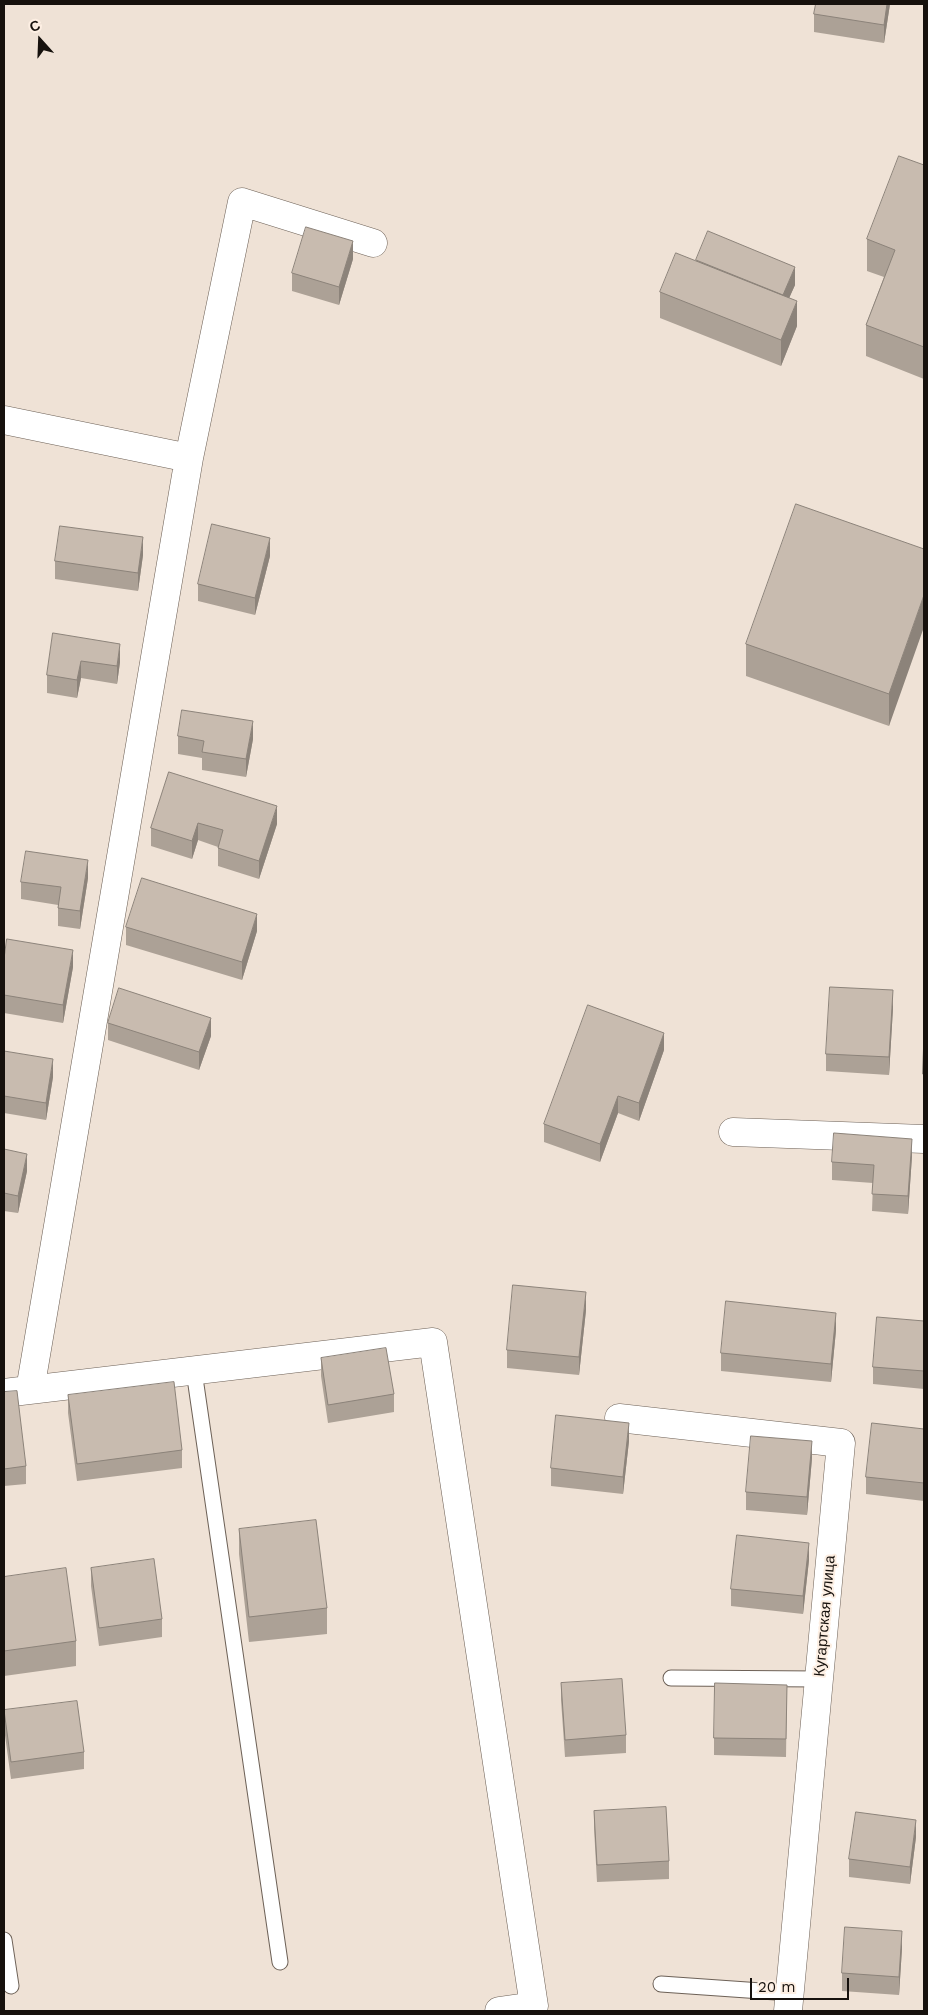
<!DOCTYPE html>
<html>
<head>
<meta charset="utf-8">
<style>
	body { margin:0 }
	#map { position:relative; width:928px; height:2015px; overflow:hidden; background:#efe2d6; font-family:"Work Sans",sans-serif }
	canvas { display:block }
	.frame { position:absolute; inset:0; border:5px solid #16110d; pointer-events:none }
	.north { position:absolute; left:15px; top:15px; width:50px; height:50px; -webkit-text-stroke:4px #fdefe3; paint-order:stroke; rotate:340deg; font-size:14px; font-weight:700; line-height:20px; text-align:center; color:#16110d }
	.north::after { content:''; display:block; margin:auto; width:18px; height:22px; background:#16110d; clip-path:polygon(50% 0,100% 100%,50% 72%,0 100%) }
	.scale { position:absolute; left:750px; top:1978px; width:99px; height:22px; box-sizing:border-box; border:2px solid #16110d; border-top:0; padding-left:6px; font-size:15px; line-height:18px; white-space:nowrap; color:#16110d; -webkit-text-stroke:4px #fdefe3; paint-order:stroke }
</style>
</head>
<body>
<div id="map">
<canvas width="928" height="2015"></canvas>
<div class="frame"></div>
<div class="north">С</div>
<div class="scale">20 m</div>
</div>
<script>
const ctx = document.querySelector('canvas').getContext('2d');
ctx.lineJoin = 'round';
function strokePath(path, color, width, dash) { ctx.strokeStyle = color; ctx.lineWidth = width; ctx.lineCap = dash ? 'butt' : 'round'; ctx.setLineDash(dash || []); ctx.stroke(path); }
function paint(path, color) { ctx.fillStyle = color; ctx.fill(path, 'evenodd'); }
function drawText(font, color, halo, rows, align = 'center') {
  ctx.font = font + ' "Work Sans",sans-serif'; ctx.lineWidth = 4; ctx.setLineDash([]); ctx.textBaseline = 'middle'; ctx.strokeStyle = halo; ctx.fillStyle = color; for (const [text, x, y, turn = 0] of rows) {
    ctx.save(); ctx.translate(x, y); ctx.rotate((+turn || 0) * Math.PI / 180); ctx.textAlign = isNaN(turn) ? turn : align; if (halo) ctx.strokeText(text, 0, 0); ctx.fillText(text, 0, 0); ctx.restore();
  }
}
const lane = new Path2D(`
	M194 1371 280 1962
	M671 1678 819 1679
	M4 1940 11 1986
	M661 1984 790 1993`);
const street = new Path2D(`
	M4 420 189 458
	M733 1132 924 1139
	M30 1390 189 458 242 202 373 243
	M4 1393 433 1342 534 2006 499 2011
	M619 1418 841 1443 788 2011`);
strokePath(lane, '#6d6157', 17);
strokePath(street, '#6d6157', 29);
strokePath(lane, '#fff', 15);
strokePath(street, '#fff', 28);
paint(new Path2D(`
	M816 4H890L884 43 814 32V14Z
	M924 165V379L866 356V325L884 277 867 271V239Z
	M353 259 339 305 292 291V273Z
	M696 260 795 285 789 298 797 326 781 366 660 318V292L696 261Z
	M924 549 889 726 746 676V644Z
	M143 555 138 591 55 579V561Z
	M270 556 255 615 198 601V584Z
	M53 633 120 662 117 684 81 678 77 698 47 693V675Z
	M178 736 253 739 246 777 202 770V758L178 754Z
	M169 772 277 824 259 879 218 866V847L198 840 192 859 151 846V828Z
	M88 878 80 929 58 926V905L21 899V882Z
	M126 927 257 931 242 980 126 945Z
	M4 959 73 967 63 1023 4 1013Z
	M893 1008 889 1075 826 1071V1054Z
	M108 1023 211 1036 199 1070 108 1040Z
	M924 1035V1092H923Z
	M664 1050 639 1121 618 1113 600 1162 544 1142V1124Z
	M4 1051 53 1077 46 1120 4 1113Z
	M4 1149 27 1171 18 1213 4 1211Z
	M912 1156 908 1214 872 1211 873 1183 832 1180V1162Z
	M586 1310 579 1375 507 1368V1350Z
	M924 1321V1389L873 1384V1367Z
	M836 1330 831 1382 721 1371V1353Z
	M321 1358 394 1394V1412L328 1423 321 1376Z
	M4 1392 26 1466V1484L4 1486Z
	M68 1395 182 1450V1468L77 1481 68 1413Z
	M924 1429V1501L866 1494V1477Z
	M629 1441 623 1494 551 1486V1468Z
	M812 1458 807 1515 746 1510V1492Z
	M239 1529 327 1608V1634L249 1642 239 1554Z
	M809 1560 803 1614 731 1606V1589Z
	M91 1568 162 1619V1637L99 1646 91 1586Z
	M4 1577 76 1641V1666L4 1676Z
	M561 1683 626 1735V1753L565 1757 561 1700Z
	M787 1685 786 1757 714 1755V1738Z
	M4 1710 84 1752V1769L11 1779 4 1728Z
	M924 1760V1784H923Z
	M594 1811 669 1861V1879L597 1882 594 1828Z
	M916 1837 910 1884 849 1877V1859Z
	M902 1948 899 1995 842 1991V1973Z`), '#aca196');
paint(new Path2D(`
	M887 4H890L884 43V25Z
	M353 241V259L339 305V287Z
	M795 267V285L782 314V297Z
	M797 301V326L781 366V340Z
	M143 537V555L138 591V573Z
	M270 538V556L255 615V598Z
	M924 595V627L889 726V694Z
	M120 644V662L117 684V666Z
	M81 661V678L77 698V680Z
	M253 721V739L246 777V759Z
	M277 806V824L259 879V861Z
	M198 823V840L192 859V841Z
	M88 860V878L80 929V911Z
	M257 914V931L242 980V962Z
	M73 950V967L63 1023V1005Z
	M893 990V1008L889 1075V1057Z
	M211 1018V1036L199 1070V1052Z
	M664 1033V1050L639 1121V1103Z
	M53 1059V1077L46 1120V1103Z
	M618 1096V1113L600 1162V1144Z
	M912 1139V1156L908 1214V1196Z
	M27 1154V1171L18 1213V1196Z
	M586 1292V1310L579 1375V1357Z
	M836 1313V1330L831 1382V1364Z
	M629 1423V1441L623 1494V1477Z
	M812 1441V1458L807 1515V1497Z
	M809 1543V1560L803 1614V1596Z
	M916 1820V1837L910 1884V1867Z
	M902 1931V1948L899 1995V1977Z`), '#8c837a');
const building = new Path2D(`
	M816 4H887L884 25 814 14Z
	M899 156 924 165V347L866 325 895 250 867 239Z
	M306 227 353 241 339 287 292 273Z
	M708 231 795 267 783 295 696 260Z
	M676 253 797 301 781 340 660 292Z
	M796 504 924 549V595L889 694 746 644Z
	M212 524 270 538 255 598 198 584Z
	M60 526 143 537 138 573 55 561Z
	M53 633 120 644 117 666 81 661 77 680 47 675Z
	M182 710 253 721 246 759 202 752 204 741 178 736Z
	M169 772 277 806 259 861 218 848 223 830 198 823 192 841 151 828Z
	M26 851 88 860 80 911 58 908 61 887 21 882Z
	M142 878 257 914 242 962 126 927Z
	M7 939 73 950 63 1005 4 995V959Z
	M830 987 893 990 889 1057 826 1054Z
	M119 988 211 1018 199 1052 108 1023Z
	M588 1005 664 1033 639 1103 618 1096 600 1144 544 1124Z
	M924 1035V1074H923Z
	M4 1051 53 1059 46 1103 4 1096Z
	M834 1133 912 1139 908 1196 872 1194 874 1165 832 1162Z
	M4 1149 27 1154 18 1196 4 1193Z
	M513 1285 586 1292 579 1357 507 1350Z
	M726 1301 836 1313 831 1364 721 1353Z
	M877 1317 924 1321V1371L873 1367Z
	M386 1348 394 1394 328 1405 321 1358Z
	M174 1382 182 1450 77 1464 68 1395Z
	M17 1391 26 1466 4 1469V1392Z
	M556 1415 629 1423 623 1477 551 1468Z
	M872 1423 924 1429V1483L866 1477Z
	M751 1436 812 1441 807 1497 746 1492Z
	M316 1520 327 1608 249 1617 239 1529Z
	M737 1535 809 1543 803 1596 731 1589Z
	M154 1559 162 1619 99 1628 91 1568Z
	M66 1568 76 1641 4 1651V1577Z
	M622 1679 626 1735 565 1740 561 1683Z
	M715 1683 787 1685 786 1739 714 1738Z
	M77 1701 84 1752 11 1762 4 1710Z
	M666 1807 669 1861 597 1865 594 1811Z
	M856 1812 916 1820 910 1867 849 1859Z
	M845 1927 902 1931 899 1977 842 1973Z`);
paint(building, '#c8bbaf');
strokePath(building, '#8c837a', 1);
drawText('15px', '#16110d', '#fdefe3', [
	["Кугартская улица",825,1616,-85]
]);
</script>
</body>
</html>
